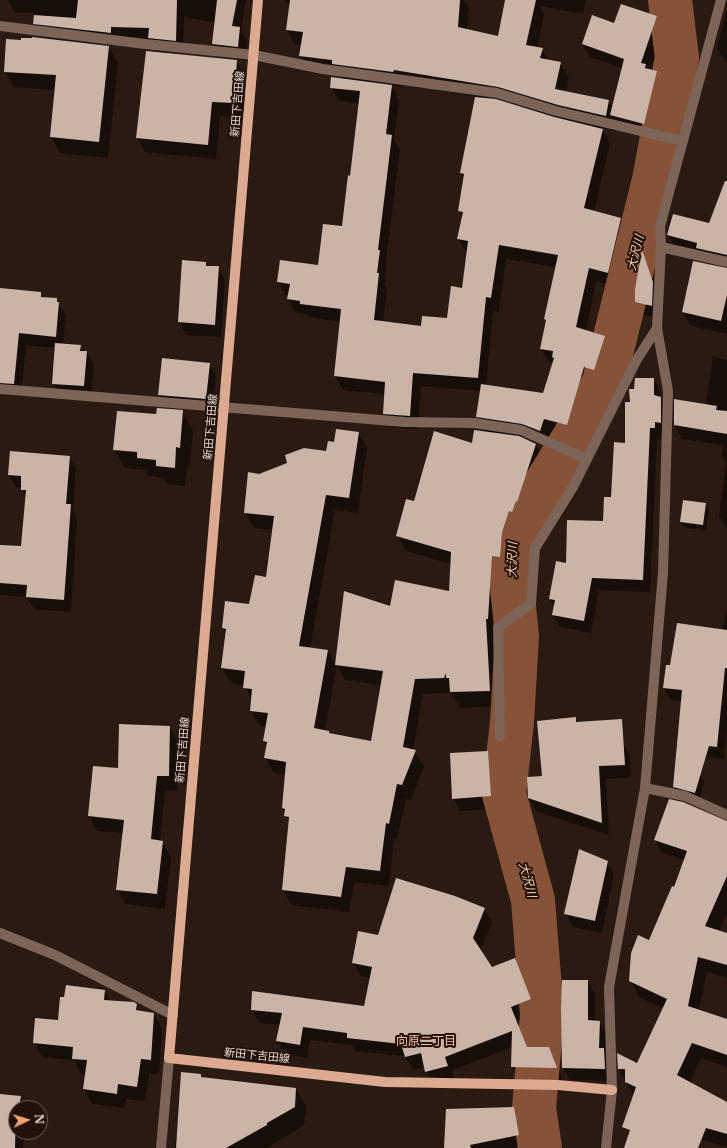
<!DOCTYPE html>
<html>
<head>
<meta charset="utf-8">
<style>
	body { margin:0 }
	#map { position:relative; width:727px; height:1148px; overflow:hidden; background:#2b1a11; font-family:"Libre Baskerville",serif }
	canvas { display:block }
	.north { position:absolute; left:8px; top:1100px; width:40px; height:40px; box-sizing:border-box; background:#211108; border:1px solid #71635b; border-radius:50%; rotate:86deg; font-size:11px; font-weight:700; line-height:16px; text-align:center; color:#eaddd7 }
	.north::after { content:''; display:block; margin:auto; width:14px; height:18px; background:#f0a279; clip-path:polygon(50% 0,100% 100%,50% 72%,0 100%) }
</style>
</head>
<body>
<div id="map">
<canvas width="727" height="1148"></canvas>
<div class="north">N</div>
</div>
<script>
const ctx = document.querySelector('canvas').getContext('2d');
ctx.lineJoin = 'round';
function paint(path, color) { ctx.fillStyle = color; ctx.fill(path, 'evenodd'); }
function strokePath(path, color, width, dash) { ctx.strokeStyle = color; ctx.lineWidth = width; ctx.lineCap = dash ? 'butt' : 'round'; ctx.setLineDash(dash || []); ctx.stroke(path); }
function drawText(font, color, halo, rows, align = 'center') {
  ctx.font = font + ' "Libre Baskerville","Noto Sans JP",serif'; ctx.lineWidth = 4; ctx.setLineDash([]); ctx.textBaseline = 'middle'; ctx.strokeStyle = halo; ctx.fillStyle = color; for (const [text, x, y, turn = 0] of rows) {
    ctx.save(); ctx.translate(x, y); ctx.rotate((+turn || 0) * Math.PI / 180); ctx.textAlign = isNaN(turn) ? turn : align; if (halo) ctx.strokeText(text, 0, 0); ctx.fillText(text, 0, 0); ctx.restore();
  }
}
paint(new Path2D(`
	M8 0H246L241 30 247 41 245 60 221 57 213 44 216 23 184 17 183 53 156 51 150 41 118 39V46L42 37 34 23 35 13H15Z
	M285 0H464L469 8 467 30 498 37 506 0H586L583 14 540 6 544 14 537 48 542 49 549 61 560 63 569 78 566 92 609 101 613 108 623 68 590 57 583 44 615 25 656 17 664 30 650 70 656 72 664 85 651 136 616 124 614 131 601 127 610 143 594 212 621 219 629 233 615 287 596 281 586 331 604 337 612 351 602 383 592 380 575 439 552 432 548 445 531 437 515 436 535 444 544 460 526 517 524 516 521 527 517 526 510 548 509 572H500L497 634 498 706 460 708 451 693 423 694 413 750 424 766 411 800 406 799 397 839 394 838 389 886 354 882 349 912 291 905 283 890 290 825 283 808 286 775 274 773 265 758 267 747 264 741 267 727 260 726 251 711 252 701 245 685 231 683 222 668 226 634 223 628 250 605 267 578 273 530 254 528 245 512 260 475 327 452 335 443 358 433 367 448 358 513 335 510 310 649 328 651 336 666 345 593 390 607 449 592 451 564 406 551 397 535 414 502 486 432 477 417 481 391 421 386 418 429 392 427 384 413 385 394 343 390 335 376 340 322 309 317 307 314 296 313 288 299 289 296H286L278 282 318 266 343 227 351 177 360 104 339 101 331 87 343 79 340 75 309 71 300 56 302 45H295L287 30 290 4H287ZM391 85 401 87 402 85 476 96 461 173 464 179 459 211 463 218 458 239 467 253 462 289 447 319 422 327 383 322 387 288 385 285 386 262 400 150 394 140 399 100ZM499 100 568 120 567 121ZM506 259 556 267 545 319 547 322 541 349 549 362 553 363 544 394 486 386 493 311 499 312ZM337 665 345 680 381 685 372 742 330 734 325 731Z
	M726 12 727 13V63L717 49Z
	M33 39 109 47 118 63 108 158 60 153 51 137 55 90 14 87 5 71 7 40Z
	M236 61 245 76 242 118 220 116 216 159 145 152 137 137Z
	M727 178V267L676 248 668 235 710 224Z
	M643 252 649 263 659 295 658 318 643 314 636 302Z
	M183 261 206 263 208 267H218L225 280 221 337 186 335 179 322Z
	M694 262 727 269V334L691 326 683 312Z
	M0 289 40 293 43 298 56 299 66 316 63 345 80 346 83 352H87L94 365 91 398 60 396 53 383 56 348 26 345 21 395 0 393Z
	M713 357 727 360V529L719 516 726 462 721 455 723 445 682 439 675 425 706 405Z
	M163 359 209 364 216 376 212 411 166 407 159 395Z
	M654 379 668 410 667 435 661 434V440H657L650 592 599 590 591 633 560 627 553 614 554 606 550 599 567 564 604 522 626 445 631 403 635 390Z
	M182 411 193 430 190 466 187 465 185 486 168 484 164 478 148 476 145 470 125 468 114 450 157 415Z
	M69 456 76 469 73 511 77 518 71 612 34 609 27 597 0 595V546L22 547 26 497 22 488 16 487 9 475Z
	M705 504 709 510 706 530 684 528 681 522Z
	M727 609V727L724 759 685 754 682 701 671 700 664 688 671 666 722 631Z
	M575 718 578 723 623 743 630 756 631 777 606 779 609 835 536 811 529 798 543 777Z
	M170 727 178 742 177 791 165 790 160 841 162 842 171 857 165 909 126 904 117 889 124 833 97 831 89 816 119 769Z
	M488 752 495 765 497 809 460 811 453 798Z
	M681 768 701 776 704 782 700 800 678 793 674 787Z
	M683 803 689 861 662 853 655 840Z
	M727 828V913L719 931 727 934V978L707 972 699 1010 727 1020V1067L701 1058 690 1083 727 1103V1147L639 1123 634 1096 619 1069 638 1065 663 1008 639 997 630 980 649 941Z
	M607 862 614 874 602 933 573 927 566 914Z
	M484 909 492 922 480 951 491 968 515 959 522 972 538 1012 518 1020 529 1048H548L556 1061 563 1081 519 1080 512 1067V1047L452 1070 454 1080 434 1085 425 1067 413 1070 405 1056 355 1051 352 1045 310 1040 307 1058 285 1054 277 1041 280 1025 259 1023 252 1009 365 1007 371 978 361 976 353 963 379 936Z
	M588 981 595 994V1022H600L607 1035 606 1053 611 1062 612 1081 570 1080 563 1068Z
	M105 991 111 1002 136 1005 140 1012 154 1014 162 1029 159 1074H149L145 1101 126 1099 125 1108 92 1104 84 1089 86 1074H81L74 1060 42 1057 34 1042 59 1021Z
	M201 1075 202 1078 296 1089 306 1106 304 1125 267 1148H175L176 1138H178Z
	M0 1095 20 1097 27 1108H16V1132H25L23 1148H28H0Z
	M513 1108 520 1120 525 1148H451Z`), '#0007');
strokePath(new Path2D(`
	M540 1148 534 1108 542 1015 533 900 504 794 512 722 517 636 512 587V538L583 423 604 382 654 180 677 58 670 0`), '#875338', 44);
paint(new Path2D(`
	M78 0H177L176 41 148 38 149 28 111 27V33L33 24 34 15 76 18Z
	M217 0H237L232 26 240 27 238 47 212 44Z
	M290 0H460L458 27 498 36 505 0H536L526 45 543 48 540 58 561 62 555 89 609 100 606 116 558 105 498 87 394 70 393 72 332 64V60L299 56 303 32 286 30Z
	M621 4 657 16 641 63 646 64 645 68 657 71 644 124 610 115 624 59 582 44 592 15 614 23Z
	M32 37 109 46 99 142 50 137 56 75 4 72 6 39 21 40V38H32Z
	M146 51 237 60 234 103 212 102 208 145 136 138Z
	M331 77 392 85 386 134 392 135 378 250H380L377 273H379L374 320 421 326 422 316 447 318 451 286 462 288 468 241 457 239 463 212 458 211 464 174 460 173 475 97 496 99 554 117 603 129 584 208 621 218 608 273 589 268 576 327 605 336 594 370 584 367 567 425 544 419 540 431 522 424 476 417 481 384 543 393 554 358 552 357 553 351 540 349 546 320 544 319 558 255 499 245 491 298 486 297 478 378 413 373 410 416 383 414 385 382 334 376 341 309 300 304V301L287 299 290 284 277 282 280 260 318 265 323 224 342 226 348 175 350 176 360 91 330 88Z
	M725 181H727V255L696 248 697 243 667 235 673 214 709 223Z
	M642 250 653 282 652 306 635 302V289Z
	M182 260 206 262V266H219L215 325 178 322Z
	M693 261 727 268V295L721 321 682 312Z
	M0 288 41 292V297L57 298V302H59L56 337 19 333 14 384 0 383Z
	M55 343 81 345 80 351H87L84 386 52 384Z
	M162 358 210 363 206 399 158 395Z
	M635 378H654V395L661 397V423L655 422V428H650L643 580 592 578 584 621 552 615 555 600 549 599 556 561 566 563 567 520 603 521 604 497H611L614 442 625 443V402H630L629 389H634Z
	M674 399 717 406 716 410 727 411V434L674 425Z
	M157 408 183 410 180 448 176 447 175 468 156 466V460L137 458V452L113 450 117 411 156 414Z
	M336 429 359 432 349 498 326 495 299 646 328 650 314 728 329 731V733L371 741 383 671 335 665 344 591 390 606 395 580 449 591 451 552 396 536 406 499 414 501 434 431 472 443 474 430 519 436 536 444 517 502 516 501 512 512 509 511 502 532 500 557 492 556 488 619H486L490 691 450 692 449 678H446V673L444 678 415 679 403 747 416 750 402 785 397 784 389 824 386 823 380 871 346 867 341 897 282 890 289 817 284 816 285 809 282 808 286 762 264 758 267 742 263 741 268 713 250 711 252 689 243 688 245 671 221 668 226 629 222 628 225 601 249 604 255 575 266 577 274 516 244 513 248 472 259 474 287 463 285 455 304 448 326 451 328 441 334 442Z
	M10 451 70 456 66 504H71L64 600 26 597 27 585 0 583V545L21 546 26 490H21V476L8 475Z
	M683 500 706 503 703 525 680 522Z
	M677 623 727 630V668H725L717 747 709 746 695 793 673 787 682 690 663 688 666 665H670Z
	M576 717V722L622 719 625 765 599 766 602 823 528 798 527 777 542 776 537 721Z
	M119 724 170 726 169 776H157L151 839 163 841 157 894 116 890 124 820 88 816 93 766 118 768Z
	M488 751 491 796 452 799 450 753Z
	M669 799 683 802 727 821V876L705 926 727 933V965L698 957 688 1006 727 1019V1055L692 1043 677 1075 727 1102V1134L706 1128 698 1148H624L630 1130 622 1127 636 1087 625 1082V1069H618L617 1053 637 1063 667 999 629 981 631 953 638 935 649 940 672 886 674 887 687 851 654 840Z
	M579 849 608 861 595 921 564 914Z
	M396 878 455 896 485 908 473 938 492 967 515 958 531 999 511 1007 527 1047H549L557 1068 511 1067 512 1031 445 1057 448 1066 425 1072 421 1053 405 1057 401 1044 347 1038V1033L303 1027 300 1045 276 1041 282 1013 251 1010 252 991 364 1006 372 967 352 963 358 931 378 935Z
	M562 980H588V1020L600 1021 599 1048H604L605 1069 562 1068 561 1008Z
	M66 985 105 990 104 1000 134 1002 137 1004 136 1010 154 1013 151 1060 141 1059 137 1087 118 1084 117 1094 83 1089 87 1060 72 1059 73 1047 33 1043 35 1018 58 1020 60 997H64Z
	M181 1072 201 1074V1077L296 1088 295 1107 267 1123V1125L226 1148H176Z
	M0 1094 21 1096 19 1108H16L15 1148H0Z
	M514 1107 519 1135 470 1145 471 1148H444L446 1109Z`), '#cab3a7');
strokePath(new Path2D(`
	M0 26 145 44 254 55 323 69 497 93 556 111 683 141
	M661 247 727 262
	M0 389 405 422 474 423 521 430 587 459
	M500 736 498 627 531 604 535 548 573 487 636 361 657 328 661 247 660 226 721 0
	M645 788 685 796 727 815
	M0 933 55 955 173 1015
	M161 1148 169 1058
	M606 1148 612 1090 609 987 645 788 663 573 668 391 657 328`), '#7c6458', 10);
strokePath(new Path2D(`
	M258 0 169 1058 385 1082 558 1085 612 1090`), '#dcaa91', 10);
drawText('11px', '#eaddd7', '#211108', [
	["新田下吉田線",238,104,-85],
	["新田下吉田線",211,427,-85],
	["新田下吉田線",183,750,-85],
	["新田下吉田線",257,1056,6]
]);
drawText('italic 12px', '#fdccb3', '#211108', [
	["大沢川",636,253,-76],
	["大沢川",513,560,-89],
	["大沢川",527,880,75]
]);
drawText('12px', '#fec2a4', '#211108', [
	["向原二丁目",426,1042]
]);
</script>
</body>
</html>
